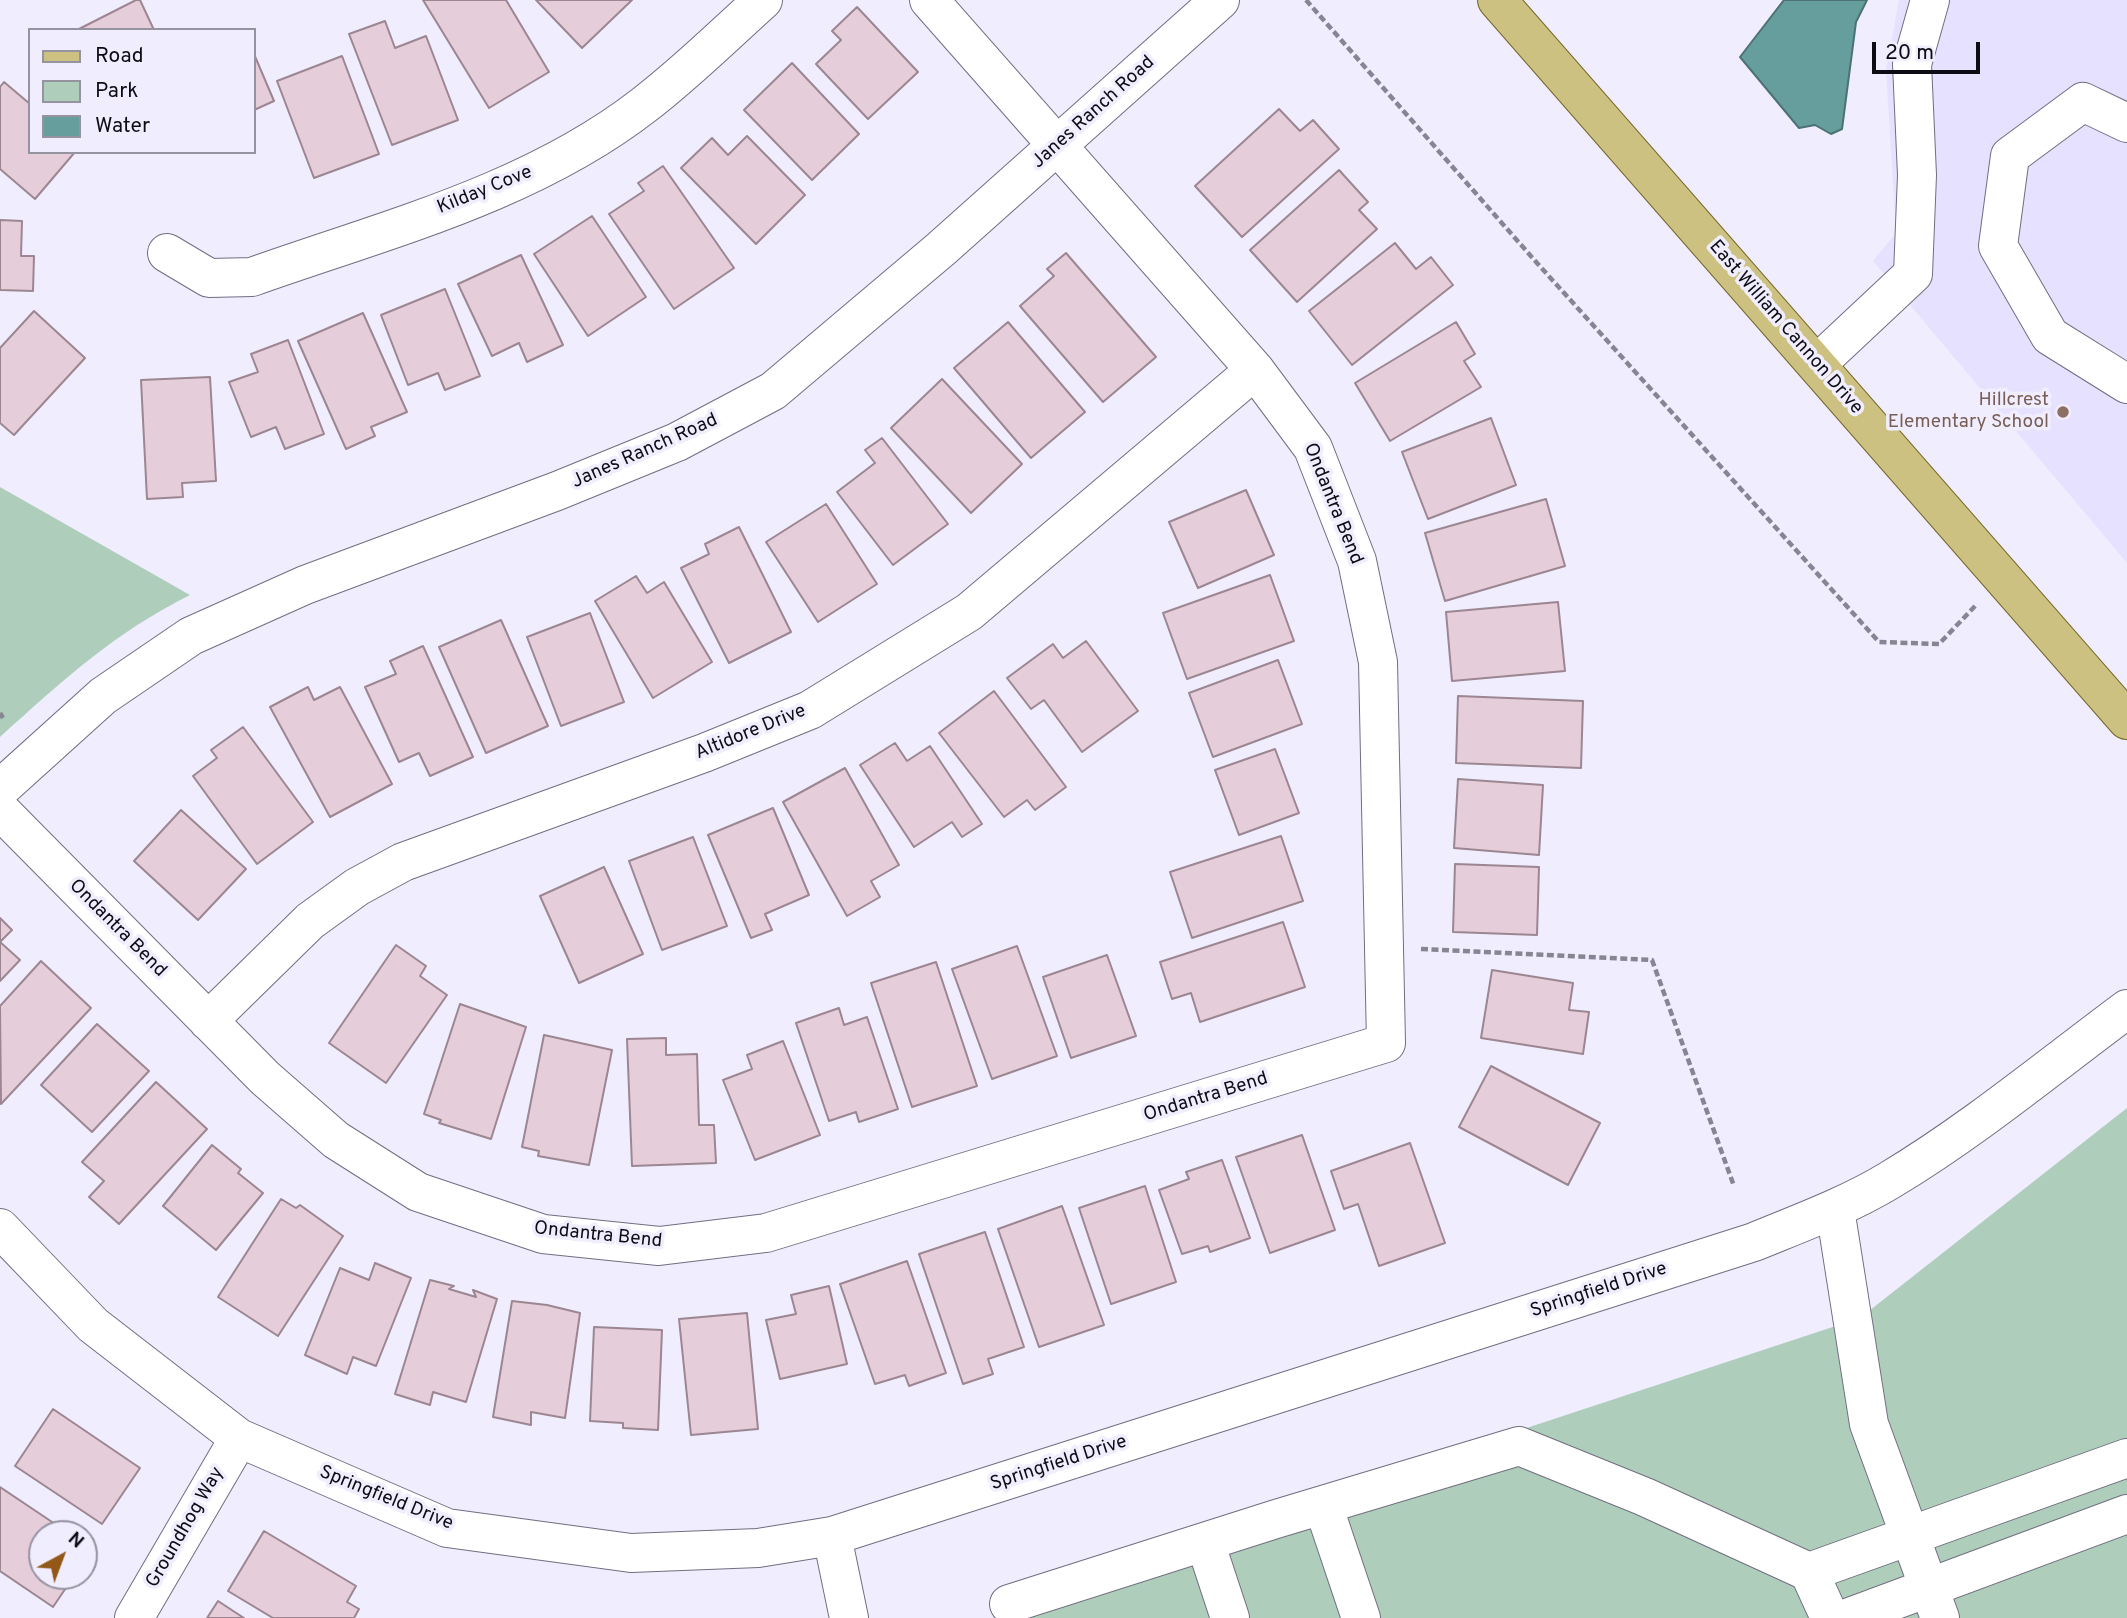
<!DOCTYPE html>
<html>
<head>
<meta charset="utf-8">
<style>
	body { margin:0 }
	#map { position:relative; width:2127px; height:1618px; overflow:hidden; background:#f0edff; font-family:Overpass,sans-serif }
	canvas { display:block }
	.legend { position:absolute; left:28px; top:28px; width:228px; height:126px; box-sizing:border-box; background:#f0edff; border:2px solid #9693a1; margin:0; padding:9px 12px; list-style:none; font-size:21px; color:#0e0c13 }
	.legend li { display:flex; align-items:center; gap:14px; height:35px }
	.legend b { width:35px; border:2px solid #9693a1 }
	.north { position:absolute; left:28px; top:1520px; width:70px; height:70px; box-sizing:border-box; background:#f0edff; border:2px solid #9693a1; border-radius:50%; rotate:41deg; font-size:19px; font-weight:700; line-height:28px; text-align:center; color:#0e0c13 }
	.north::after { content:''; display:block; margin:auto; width:24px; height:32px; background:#935818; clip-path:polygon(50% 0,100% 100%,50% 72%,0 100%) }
	.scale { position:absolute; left:1872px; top:42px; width:108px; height:32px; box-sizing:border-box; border:4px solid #0e0c13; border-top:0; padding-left:9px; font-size:21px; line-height:24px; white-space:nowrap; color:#0e0c13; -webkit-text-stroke:5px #f0edff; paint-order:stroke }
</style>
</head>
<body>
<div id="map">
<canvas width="2127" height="1618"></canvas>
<ul class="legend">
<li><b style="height:9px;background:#cdc182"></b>Road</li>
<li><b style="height:19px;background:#aecebb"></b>Park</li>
<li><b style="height:19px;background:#669e9e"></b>Water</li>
</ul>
<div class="north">N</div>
<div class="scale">20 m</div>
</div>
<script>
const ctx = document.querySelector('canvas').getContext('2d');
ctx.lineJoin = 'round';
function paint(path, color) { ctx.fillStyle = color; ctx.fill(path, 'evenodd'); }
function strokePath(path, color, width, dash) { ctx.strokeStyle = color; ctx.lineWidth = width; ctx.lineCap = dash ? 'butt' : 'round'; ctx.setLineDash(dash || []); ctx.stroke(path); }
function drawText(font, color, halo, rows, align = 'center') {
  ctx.font = font + ' Overpass,sans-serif'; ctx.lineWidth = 7; ctx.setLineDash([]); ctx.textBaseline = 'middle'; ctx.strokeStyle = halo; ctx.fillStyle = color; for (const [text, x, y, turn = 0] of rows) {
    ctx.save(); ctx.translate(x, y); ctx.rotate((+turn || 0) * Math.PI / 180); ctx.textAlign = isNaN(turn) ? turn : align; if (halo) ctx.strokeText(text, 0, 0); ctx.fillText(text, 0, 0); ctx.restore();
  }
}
paint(new Path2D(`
	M1899 0H2127V563L1873 261 1896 233 1886 70Z`), '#e6e1fe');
paint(new Path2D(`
	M0 487 190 595C114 633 62 681 0 737Z
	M2127 1108V1618H994L990 1605 1860 1318Z`), '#aecebb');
const water = new Path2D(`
	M1784 0H1867L1856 22 1842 129 1831 134 1815 125 1799 128 1740 57Z`);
paint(water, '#669e9e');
strokePath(water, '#4c7274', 2);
const building = new Path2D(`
	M136 0H140L154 30H77Z
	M423 0H506L549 72 489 108Z
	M536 0H632L582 48Z
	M857 7 918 72 868 119 816 64 841 40 832 31Z
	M385 21 395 48 426 36 458 120 392 145 349 34Z
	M254 54 274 101 254 110Z
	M342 56 379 154 314 178 277 81Z
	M792 63 859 134 812 180 744 110Z
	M4 82 30 104V152H75L35 199 0 169V87Z
	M1279 109 1300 131 1313 120 1339 149 1242 237 1195 186Z
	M747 136 805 195 756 244 681 168 712 138 728 155Z
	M663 166 734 268 674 309 609 214 644 191 638 183Z
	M1339 170 1368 202 1359 210 1377 229 1297 302 1250 250Z
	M592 216 646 297 588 336 534 254Z
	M0 220 22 221 21 256H34L33 291 0 290Z
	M1395 243 1416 269 1431 257 1453 285 1352 365 1309 311Z
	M1066 253 1156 357 1103 402 1020 306 1054 276 1047 269Z
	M521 255 563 345 527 362 519 343 492 356 458 284Z
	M445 289 480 376 445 390 438 373 408 385 381 315Z
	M34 311 85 358 14 435 0 423V348Z
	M363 313 407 412 371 427 375 436 346 449 298 341Z
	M1008 322 1085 412 1031 458 954 368Z
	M1456 322 1475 354 1464 361 1481 387 1390 441 1355 383Z
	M288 340 324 434 285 449 276 427 251 437 229 382 258 372 251 354Z
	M210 377 216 481 182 483 183 497 147 499 141 380Z
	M942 379 1022 464 971 513 891 428Z
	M1491 418 1516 485 1428 519 1402 452Z
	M882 438 948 524 893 565 837 492 875 463 865 450Z
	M1246 490 1274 555 1198 588 1169 522Z
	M1546 499 1565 566 1445 601 1425 533Z
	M826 504 877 584 818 622 766 542Z
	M739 527 791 632 729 663 681 568 709 554 705 544Z
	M1270 575 1294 641 1187 679 1163 613Z
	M636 576 647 593 664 582 712 662 653 698 595 601Z
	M1558 602 1565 671 1452 681 1446 612Z
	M590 613 624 702 561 726 527 637Z
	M501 620 548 726 486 753 439 647Z
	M1086 641 1138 711 1082 752 1044 700 1031 709 1007 678 1053 644 1063 658Z
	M423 646 473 757 430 776 419 753 399 762 365 687 396 674 390 661Z
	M1278 660 1302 724 1213 757 1189 693Z
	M308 687 314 700 340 687 392 784 330 817 270 707Z
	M994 691 1066 787 1035 810 1027 800 1004 817 939 733Z
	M1458 696 1583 701 1581 768 1456 763Z
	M243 727 313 822 257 864 193 776 217 758 211 750Z
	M895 743 907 761 930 746 982 824 962 837 952 822 914 847 860 765Z
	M1275 749 1299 813 1239 835 1215 770Z
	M845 768 899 865 871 881 880 897 847 916 783 802Z
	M1458 779 1543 785 1539 855 1454 848Z
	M773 808 809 895 765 914 772 930 751 938 708 835Z
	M181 810 246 869 198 920 134 861Z
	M1281 836 1303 901 1192 938 1170 872Z
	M693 837 727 926 662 950 629 861Z
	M1455 864 1539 867 1537 935 1453 932Z
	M604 867 643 954 579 983 540 896Z
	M0 918 12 930 0 942 20 960 0 981Z
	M1283 922 1305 987 1200 1022 1191 993 1172 999 1160 962Z
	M396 945 426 966 420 976 447 995 386 1083 329 1043Z
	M1017 946 1057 1056 992 1079 952 969Z
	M1107 955 1136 1036 1071 1058 1043 977Z
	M41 961 91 1008 1 1104 0 1006Z
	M936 962 977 1086 912 1107 871 983Z
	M1492 970 1573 983 1569 1010 1589 1012 1583 1054 1481 1038Z
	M460 1004 526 1027 491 1139 439 1123 441 1120 424 1114Z
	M839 1008 844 1025 867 1017 898 1109 859 1122 856 1112 829 1121 796 1023Z
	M97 1024 149 1071 92 1132 41 1085Z
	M544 1035 612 1050 589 1165 538 1156 539 1151 522 1147Z
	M666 1038V1055L697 1054 699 1125H714L716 1163 632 1166 627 1039Z
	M783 1041 820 1135 755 1160 723 1080 752 1069 747 1055Z
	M1491 1066 1600 1123 1568 1185 1459 1127Z
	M156 1082 207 1129 119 1224 89 1197 104 1181 82 1162Z
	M1302 1135 1335 1230 1270 1253 1236 1157Z
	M1410 1143 1445 1243 1379 1266 1358 1204 1344 1209 1331 1171Z
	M212 1145 241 1169 238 1173 263 1193 216 1250 163 1206Z
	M1222 1160 1250 1238 1210 1252 1208 1246 1182 1254 1159 1190 1189 1179 1186 1172Z
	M1145 1186 1176 1282 1111 1304 1079 1208Z
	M281 1199 296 1208 300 1205 343 1236 278 1336 218 1297Z
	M1062 1206 1104 1325 1039 1347 998 1229Z
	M985 1232 1024 1347 988 1359 993 1374 963 1384 919 1254Z
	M907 1261 946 1373 909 1386 905 1375 875 1384 840 1284Z
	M375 1263 411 1278 376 1366 353 1357 347 1374 305 1355 340 1268 369 1280Z
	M430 1280 454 1286 449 1289 476 1297 473 1290 497 1299 466 1402 433 1392 430 1405 395 1394Z
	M829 1286 847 1364 780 1379 766 1320 796 1314 791 1295Z
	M512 1301 547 1305 580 1313 565 1418 531 1412V1425L493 1417Z
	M747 1313 758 1429 691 1435 679 1319Z
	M594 1327 662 1330 658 1430 623 1428V1423L590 1421Z
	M53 1409 140 1468 102 1524 15 1466Z
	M0 1487 70 1534H42V1576H74L53 1607 0 1571Z
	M264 1531 356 1586 347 1602 359 1609 354 1618H273L228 1591Z
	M218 1601 244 1618H207Z`);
paint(building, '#e5ced9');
strokePath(building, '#9b8691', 2);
const minor = new Path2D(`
	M2127 123 2083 102 2010 156 1998 246 2050 336 2127 384
	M167 253 209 278 252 277C384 230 531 193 644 105 686 73 724 35 763 0
	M1817 364 1913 274 1917 175 1912 64 1930 0
	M0 789 103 696 191 636 305 585 557 491 677 442 773 391 941 249 1220 0
	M0 810 265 1078 336 1140 418 1192 543 1234 659 1246 766 1233 1386 1043 1378 662 1357 561 1313 448 1255 370 929 0
	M208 1021 310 921 357 887 403 862 704 753 810 710 969 612 1255 370
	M1835 1209 1869 1424 1940 1618
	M0 1228 93 1325 239 1438 447 1528 631 1553 758 1548 832 1536 1754 1242C1800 1223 1847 1206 1890 1180 1973 1130 2049 1067 2127 1009
	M1323 1505 1361 1618
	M832 1536 849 1618
	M1205 1542 1230 1618
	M1809 1572 2127 1458
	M1009 1604 1276 1519 1519 1446 1645 1497 1809 1572 1830 1618
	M134 1618 239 1438
	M1847 1618 2127 1514`);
const major = new Path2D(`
	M1497 0 2127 720`);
strokePath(minor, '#716e81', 40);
strokePath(major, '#746725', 40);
strokePath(new Path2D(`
	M1306 0 1537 263 1879 642 1939 644 1977 604
	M0 713 3 718
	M1421 949 1652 960 1734 1186`), '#888592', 4.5, [7, 3.5]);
strokePath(minor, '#fff', 38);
strokePath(major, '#cdc182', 38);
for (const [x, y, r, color] of [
	[2063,412,7,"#8d6e63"]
]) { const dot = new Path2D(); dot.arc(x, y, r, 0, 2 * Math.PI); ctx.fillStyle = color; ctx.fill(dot); strokePath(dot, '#f0edff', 2.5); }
drawText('19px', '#0e0c13', '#f0edff', [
	["Janes Ranch Road",1094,113,-42],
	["Kilday Cove",485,191,-22],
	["East William Cannon Drive",1785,328,49],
	["Janes Ranch Road",645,452,-24],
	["Ondantra Bend",1332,504,68],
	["Altidore Drive",751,733,-22],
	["Ondantra Bend",117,929,45],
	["Ondantra Bend",1206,1098,-17],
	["Ondantra Bend",598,1236,6],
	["Springfield Drive",1599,1291,-18],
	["Springfield Drive",1059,1464,-18],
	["Springfield Drive",386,1499,22],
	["Groundhog Way",186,1528,-60]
]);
drawText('19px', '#785e54', '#f0edff', [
	["Hillcrest",2049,401],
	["Elementary School",2049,423]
], 'right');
</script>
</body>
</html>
